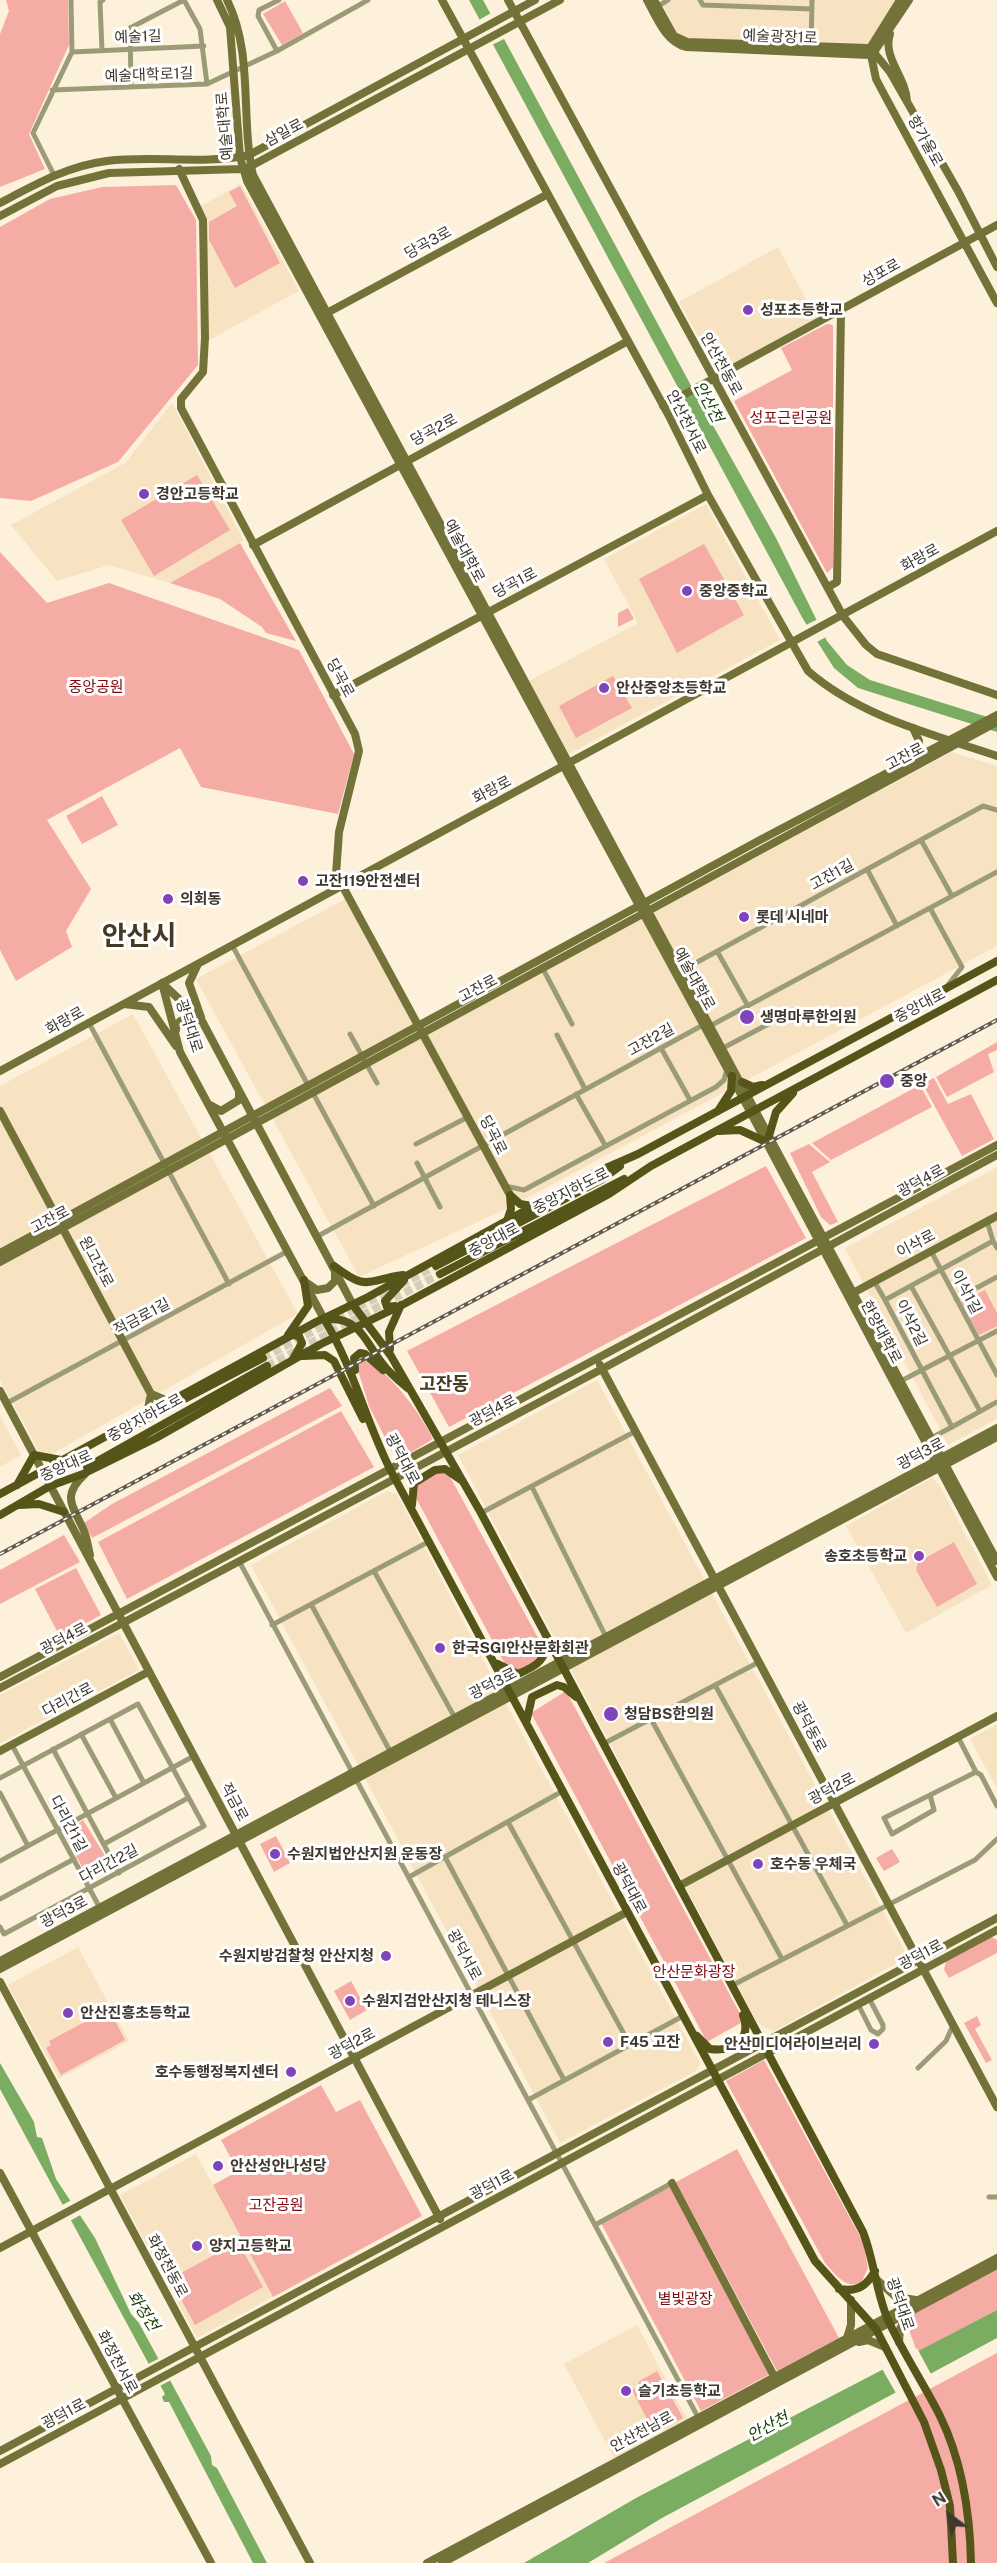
<!DOCTYPE html>
<html>
<head>
<meta charset="utf-8">
<style>
	body { margin:0 }
	#map { position:relative; width:997px; height:2563px; overflow:hidden; background:#fdf1db; font-family:"Public Sans",sans-serif }
	canvas { display:block }
	.north { position:absolute; left:919px; top:2485px; width:60px; height:60px; -webkit-text-stroke:4px #fff; paint-order:stroke; rotate:328deg; font-size:16px; font-weight:700; line-height:24px; text-align:center; color:#3e382e }
	.north::after { content:''; display:block; margin:auto; width:21px; height:27px; background:#3e382e; clip-path:polygon(50% 0,100% 100%,50% 72%,0 100%) }
</style>
</head>
<body>
<div id="map">
<canvas width="997" height="2563"></canvas>
<div class="north">N</div>
</div>
<script>
const ctx = document.querySelector('canvas').getContext('2d');
ctx.lineJoin = 'round';
function paint(path, color) { ctx.fillStyle = color; ctx.fill(path, 'evenodd'); }
function strokePath(path, color, width, dash) { ctx.strokeStyle = color; ctx.lineWidth = width; ctx.lineCap = dash ? 'butt' : 'round'; ctx.setLineDash(dash || []); ctx.stroke(path); }
function drawText(font, color, halo, rows, align = 'center') {
  ctx.font = font + ' "Public Sans","Noto Sans KR",sans-serif'; ctx.lineWidth = 6; ctx.setLineDash([]); ctx.textBaseline = 'middle'; ctx.strokeStyle = halo; ctx.fillStyle = color; for (const [text, x, y, turn = 0] of rows) {
    ctx.save(); ctx.translate(x, y); ctx.rotate((+turn || 0) * Math.PI / 180); ctx.textAlign = isNaN(turn) ? turn : align; if (halo) ctx.strokeText(text, 0, 0); ctx.fillText(text, 0, 0); ctx.restore();
  }
}
paint(new Path2D(`
	M660 0H895L868 43 681 39Z
	M241 184 299 291 209 340 199 207Z
	M778 247 816 318 718 372 679 302Z
	M172 403 244 541 170 583 109 565 57 581 11 525 125 463Z
	M706 504 780 640 569 754 529 681 638 623 604 559Z
	M952 752 997 766V946L512 1206 359 1277 196 979 347 898 422 1037Z
	M133 1014 298 1314 43 1459 0 1380V1086Z
	M997 1167V1419L948 1445 845 1248Z
	M597 1380 908 1957 774 2031 763 2027 755 2019 458 1455Z
	M0 1416 21 1455 0 1467Z
	M932 1478 940 1486 992 1585 906 1633 846 1526Z
	M387 1491 397 1494 502 1696 700 2063 696 2071 560 2143 251 1565Z
	M119 1633 139 1670 0 1743V1695Z
	M997 1724V1789L970 1739Z
	M78 1947 129 2041 59 2079 8 1985Z
	M196 2154 273 2297 197 2338 120 2195Z
	M637 2325 687 2419 614 2458 564 2364Z`), '#f7e3c2');
paint(new Path2D(`
	M6 0H68L69 45 29 134 45 169 0 187V34L9 11Z
	M285 1 303 33 282 45 263 14Z
	M176 185 196 220 198 365 118 462 31 501 0 498V227L50 199 102 187Z
	M240 186 280 263 235 288 209 240V222L237 206 229 192Z
	M827 324 833 325V567L827 573 734 401 792 370 781 348Z
	M197 475 230 530 154 576 121 520Z
	M240 543 296 641 266 633 262 627 220 599 170 583Z
	M704 544 744 615 677 653 639 579Z
	M0 552 47 603 109 583 299 650 354 754 338 814 201 787 180 748 47 820 91 889 66 931 72 947 16 981 0 950Z
	M628 608 634 619 618 627V613Z
	M613 676 632 708 576 738 559 706Z
	M102 796 118 825 82 844 66 816Z
	M997 1042V1050L988 1054 994 1072 947 1097 936 1077Z
	M934 1078 948 1104 971 1094 994 1139 962 1156 922 1083Z
	M920 1085 932 1107 831 1160 812 1143Z
	M809 1144 830 1162 812 1172 838 1222 830 1225 821 1217 790 1153Z
	M766 1166 806 1238 449 1427 407 1351Z
	M985 1290 997 1313V1326L979 1335 961 1302Z
	M364 1357C392 1376 418 1409 433 1439L397 1461 369 1406 357 1367V1361Z
	M330 1388 342 1406 92 1538 84 1523 112 1504Z
	M341 1411 374 1467 127 1599 98 1542Z
	M440 1471 449 1475 542 1645 538 1660 519 1671 506 1666 416 1498V1485Z
	M64 1535 80 1562 0 1604V1570Z
	M954 1542 977 1584 937 1607 916 1570 918 1562Z
	M76 1568 101 1615 60 1637 35 1589Z
	M566 1691 744 2021 707 2042 531 1713Z
	M83 1820 107 1859 84 1871 64 1833Z
	M276 1836 290 1863 274 1872 260 1844Z
	M892 1849 900 1862 884 1871 876 1858Z
	M992 1937 997 1940V1953L949 1978 944 1970 946 1961Z
	M351 1981 367 2010 350 2020 334 1991Z
	M109 2009 125 2040 61 2075 46 2048 51 2045 49 2041Z
	M977 2016 981 2025 975 2029 992 2060 986 2063 964 2023Z
	M764 2060 863 2242 868 2268 861 2283C845 2289 835 2274 825 2263L726 2081Z
	M321 2085 336 2112 360 2100 422 2216 273 2297 213 2185 238 2171 221 2140Z
	M737 2149 839 2338 777 2371 676 2182Z
	M670 2186 770 2374 701 2411 601 2223Z
	M238 2242 263 2287 195 2325 170 2279Z
	M997 2269V2310L917 2352 908 2327 913 2313Z
	M997 2353V2563H604Z
	M657 2371 683 2418 654 2433 632 2390 640 2386 638 2382Z`), '#f5aca4');
paint(new Path2D(`
	M469 0H483L701 404 776 538 827 641 847 665 870 680 997 720V732L858 688 834 668 803 619Z
	M0 2063 34 2122 37 2137 42 2138 56 2179 95 2238 131 2314 139 2323 211 2456 212 2465 217 2468 267 2563H253L169 2402H164L162 2397 165 2394 0 2089Z
	M997 2310V2338L662 2518 588 2563H524L636 2498Z`), '#7aad62');
paint(new Path2D(`
	M493 12 506 38 490 46 477 21Z
	M820 618 828 636 815 643 804 626Z
	M72 2200 84 2213 68 2222 60 2206Z
	M917 2348 932 2376 897 2395 881 2367Z
	M160 2358 171 2380 158 2387 146 2365Z`), '#fdf1db');
strokePath(new Path2D(`
	M263 1358 436 1266
	M267 1366 440 1274`), '#d7ccb8', 8, [8, 4]);
strokePath(new Path2D(`
	M184 0 200 29 207 84
	M700 0 703 5 812 9
	M657 7 668 0
	M811 47 812 0
	M102 51 100 2 103 0
	M277 51 258 16 259 10 279 0
	M72 52 204 46
	M131 87 130 28 184 0
	M52 90 207 84 277 51 368 0
	M54 175 33 133 72 52 71 0
	M921 840 952 896
	M867 869 897 926
	M930 908 962 967 948 985
	M232 945 309 1087
	M717 951 748 1006
	M542 967 572 1024
	M681 971 983 806 997 810
	M89 1023 229 1284
	M350 1034 377 1083
	M557 1035 585 1089
	M661 1048 690 1100
	M723 1048 795 1010
	M313 1093 374 1206
	M576 1094 605 1145
	M416 1144 468 1117
	M417 1163 440 1207
	M505 1186 524 1190 716 1087 724 1080 727 1069
	M987 1221 993 1241
	M318 1236 703 1025 710 1026 997 872
	M997 1248 993 1241 885 1300 952 1427 997 1402
	M931 1251 997 1375
	M874 1281 885 1300
	M911 1286 980 1411
	M956 1299 997 1277
	M899 1382 997 1331
	M7 1403 288 1251
	M931 1438 952 1427
	M532 1487 606 1637
	M481 1513 636 1431
	M239 1561 699 2419
	M374 1571 455 1718
	M311 1604 391 1753
	M272 1625 430 1541
	M715 1685 847 1925
	M110 1719 144 1783
	M651 1719 782 1959
	M81 1734 116 1798
	M603 1744 759 1662
	M12 1745 101 1910
	M53 1749 119 1873
	M976 1772 981 1775 997 1806
	M0 1778 138 1704 204 1826 4 1934 0 1927
	M0 1793 28 1846
	M930 1795 934 1810 892 1834 884 1818 976 1772 958 1737
	M508 1822 630 2045
	M104 1844 188 1798
	M445 1857 564 2080
	M0 1861 194 1756
	M409 1877 561 1792
	M0 1899 74 1859
	M733 1985 975 1860 997 1839
	M858 2004 871 2030 878 2034 883 2029V2025L869 1998
	M918 2068 946 2041 953 2025
	M528 2100 683 2016
	M989 2197H997
	M595 2225 672 2183`), '#9b9c77', 5);
strokePath(new Path2D(`
	M217 0 230 27 240 157 247 181 727 1068 997 1577
	M227 0C254 54 240 117 253 175L997 1561
	M442 0 669 416 708 495 808 671C861 717 932 734 997 756
	M508 0 843 616 866 645 877 654 997 695
	M647 0C657 18 665 41 686 47L869 55 874 52 909 0
	M654 0 674 36 687 42 870 48 900 0
	M890 34C882 57 906 77 907 101
	M871 49 890 72 958 191 997 267
	M870 50 876 79 885 96 997 303
	M179 169 203 220 205 338 203 372 181 399V408L355 734 359 751 339 832 336 874 510 1195
	M0 203C34 185 67 166 107 161 154 155 202 165 249 155L535 0
	M0 216 57 186 109 173 242 169 251 166 560 0
	M325 314 548 194
	M663 406 997 225
	M253 545 628 341
	M828 587 837 582 841 310
	M333 695 708 495
	M913 728 919 741 913 760
	M198 964 189 983 201 1017
	M162 983 202 1021 353 1305
	M162 983 180 1052 324 1319
	M124 1004 149 1007 176 1046
	M176 1030 177 1024C184 1017 188 1017 198 1020
	M0 1071 997 531
	M210 1105 221 1111 239 1100V1092
	M0 1111 151 1394
	M0 1253 760 840 997 715
	M0 1262 997 722
	M307 1283 317 1290 328 1288 335 1281V1271
	M851 1294 997 1216
	M600 1365 997 2107
	M0 1391 440 2219
	M151 1394 168 1401
	M147 1413 151 1394
	M85 1474C60 1497 74 1507 84 1531 87 1538 88 1547 90 1555
	M0 1677 997 1145
	M0 1688 602 1369 997 1155
	M0 1751 148 1672
	M679 1886 997 1716
	M0 1961 997 1428
	M0 1969 997 1437
	M0 1982 310 2563
	M0 2173 211 2563
	M672 2183 774 2376
	M0 2248 627 1912
	M876 2279 896 2297 916 2300
	M847 2338 851 2325V2300
	M859 2342 868 2340 885 2347
	M899 2342 900 2329 908 2312
	M0 2451 997 1918
	M0 2464 997 1930
	M427 2563 997 2258
	M442 2563 997 2265`), '#737339', 8);
strokePath(new Path2D(`
	M742 1082 753 1087 762 1085
	M718 1111 731 1091 732 1076
	M718 1131 740 1130 764 1141
	M769 1136 776 1112 793 1093
	M507 1221 511 1209 510 1195 520 1204 532 1206
	M334 1266C368 1292 366 1280 403 1275
	M436 1266 601 1180 620 1166
	M440 1274 624 1179
	M353 1305 391 1356 481 1513 863 2232C874 2260 876 2292 888 2320 903 2353 924 2384 940 2416 962 2461 970 2514 971 2563
	M395 1306 387 1307 385 1301 404 1280
	M324 1319C354 1368 366 1423 392 1473L815 2261 876 2329 924 2422 941 2470 950 2506 953 2563
	M328 1319C360 1317 366 1343 382 1363 390 1374 399 1381 409 1389
	M288 1335 308 1306 304 1280
	M293 1335 299 1336 302 1343 293 1359
	M390 1349 389 1332 401 1305
	M303 1356 325 1355 334 1361 363 1419
	M355 1370 354 1358 360 1353 365 1354 383 1370
	M133 1426 263 1358
	M87 1467 267 1366
	M17 1485 34 1455 61 1460
	M0 1494 316 1322 368 1297 590 1175 638 1154 997 961
	M19 1505 39 1504 64 1512
	M412 1505 414 1483 435 1470 445 1469 461 1480
	M0 1515 50 1486 83 1474 156 1438 321 1344 402 1305 609 1194 651 1166 997 980
	M498 1664 518 1674C539 1665 546 1660 547 1637
	M527 1719 532 1697 557 1685 564 1687 576 1697
	M697 2036 710 2049C734 2052 752 2039 743 2015
	M839 2289C857 2292 866 2287 875 2271`), '#555519', 8);
const rail = new Path2D(`
	M0 1554 997 1020`);
strokePath(rail, '#615a4e', 4);
strokePath(rail, '#fff', 1.5, [4.5]);
for (const [x, y, r, color] of [
	[748,310,6,"#7f44ba"],
	[144,494,6,"#7f44ba"],
	[687,591,6,"#7f44ba"],
	[604,688,6,"#7f44ba"],
	[303,881,6,"#7f44ba"],
	[168,899,6,"#7f44ba"],
	[744,917,6,"#7f44ba"],
	[747,1017,8,"#7f44ba"],
	[887,1081,8,"#7f44ba"],
	[919,1556,6,"#7f44ba"],
	[440,1648,6,"#7f44ba"],
	[611,1714,8,"#7f44ba"],
	[275,1854,6,"#7f44ba"],
	[758,1864,6,"#7f44ba"],
	[386,1956,6,"#7f44ba"],
	[350,2001,6,"#7f44ba"],
	[68,2013,6,"#7f44ba"],
	[608,2042,6,"#7f44ba"],
	[874,2044,6,"#7f44ba"],
	[291,2072,6,"#7f44ba"],
	[218,2166,6,"#7f44ba"],
	[197,2246,6,"#7f44ba"],
	[626,2391,6,"#7f44ba"]
]) { const dot = new Path2D(); dot.arc(x, y, r, 0, 2 * Math.PI); ctx.fillStyle = color; ctx.fill(dot); strokePath(dot, '#fff', 2); }
drawText('15px', '#3e382e', '#fff', [
	["예술1길",138,37,-2],
	["예술광장1로",780,37,2],
	["예술대학로1길",149,75,-2],
	["예술대학로",225,126,-95],
	["삼일로",284,133,-28],
	["항가울로",925,141,61],
	["당곡3로",428,243,-29],
	["성포로",881,273,-29],
	["안산천동로",721,364,61],
	["안산천서로",686,422,63],
	["당곡2로",434,430,-28],
	["예술대학로",464,551,62],
	["화랑로",920,558,-29],
	["당곡1로",515,583,-28],
	["당곡로",340,678,62],
	["고잔로",905,757,-28],
	["화랑로",492,790,-28],
	["고잔1길",832,875,-29],
	["예술대학로",694,979,61],
	["고잔로",478,989,-28],
	["중앙대로",920,1006,-28],
	["화랑로",65,1021,-29],
	["광덕대로",189,1026,72],
	["고잔2길",651,1040,-29],
	["당곡로",493,1135,63],
	["광덕4로",921,1181,-29],
	["중앙지하도로",571,1191,-27],
	["고잔로",50,1220,-28],
	["중앙대로",494,1240,-28],
	["이삭로",916,1244,-28],
	["원고잔로",96,1262,62],
	["이삭1길",966,1292,62],
	["적금로1길",142,1317,-28],
	["이삭2길",911,1323,63],
	["한양대학로",881,1332,62],
	["광덕4로",493,1411,-28],
	["중앙지하도로",145,1418,-29],
	["광덕3로",921,1454,-28],
	["광덕대로",402,1459,62],
	["중앙대로",66,1466,-24],
	["광덕4로",64,1639,-28],
	["광덕3로",493,1684,-27],
	["다리간로",68,1700,-28],
	["광덕동로",809,1727,62],
	["광덕2로",832,1789,-28],
	["적금로",234,1802,62],
	["다리간1길",68,1824,62],
	["다리간2길",109,1864,-28],
	["광덕대로",629,1888,62],
	["광덕3로",64,1912,-28],
	["광덕서로",464,1955,62],
	["광덕1로",921,1955,-28],
	["광덕2로",352,2044,-28],
	["광덕1로",492,2185,-28],
	["화정천동로",167,2266,62],
	["광덕대로",900,2304,71],
	["화정천서로",117,2362,62],
	["광덕1로",64,2414,-28],
	["안산천남로",642,2432,-28]
]);
drawText('bold 15px', '#3e382e', '#fff', [
	["성포초등학교",760,310],
	["경안고등학교",156,494],
	["중앙중학교",699,591],
	["안산중앙초등학교",616,688],
	["고잔119안전센터",315,881],
	["의회동",180,899],
	["롯데 시네마",756,917],
	["생명마루한의원",760,1017],
	["중앙",900,1081],
	["송호초등학교",907,1556,"right"],
	["한국SGI안산문화회관",452,1648],
	["청담BS한의원",624,1714],
	["수원지법안산지원 운동장",287,1854],
	["호수동 우체국",770,1864],
	["수원지방검찰청 안산지청",374,1956,"right"],
	["수원지검안산지청 테니스장",362,2001],
	["안산진흥초등학교",80,2013],
	["F45 고잔",620,2042],
	["안산미디어라이브러리",862,2044,"right"],
	["호수동행정복지센터",279,2072,"right"],
	["안산성안나성당",230,2166],
	["양지고등학교",209,2246],
	["슬기초등학교",638,2391]
], 'left');
drawText('15px', '#7f0a10', '#fff', [
	["성포근린공원",791,418],
	["중앙공원",96,687],
	["안산문화광장",694,1972],
	["고잔공원",276,2205],
	["별빛광장",685,2299]
]);
drawText('italic 16px', '#1a3c06', '#fff', [
	["안산천",708,402,62],
	["화정천",143,2311,57],
	["안산천",768,2427,-28]
]);
drawText('bold 18px', '#463a23', '#fff', [
	["고잔동",444,1384]
]);
drawText('bold 27px', '#463a23', '#fff', [
	["안산시",139,937]
]);
</script>
</body>
</html>
